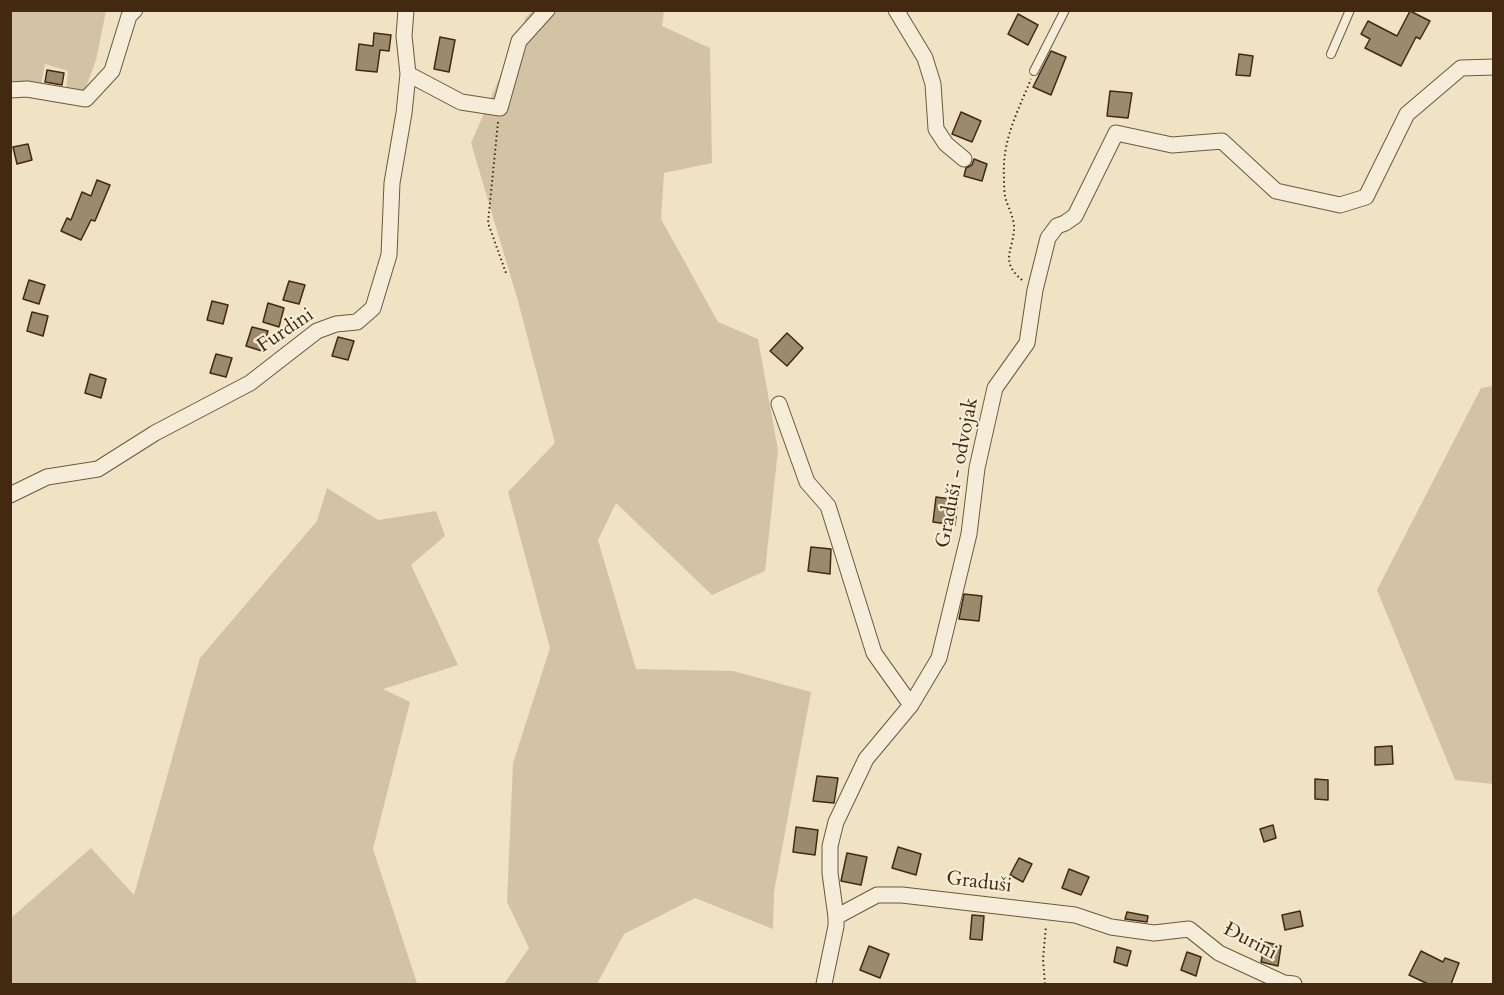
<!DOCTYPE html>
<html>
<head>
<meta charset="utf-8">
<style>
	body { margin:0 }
	#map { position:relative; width:1504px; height:995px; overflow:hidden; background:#efe3c4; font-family:Cardo,serif }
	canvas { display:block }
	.frame { position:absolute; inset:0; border:12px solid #42290f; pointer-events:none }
</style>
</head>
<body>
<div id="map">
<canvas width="1504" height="995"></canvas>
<div class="frame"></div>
</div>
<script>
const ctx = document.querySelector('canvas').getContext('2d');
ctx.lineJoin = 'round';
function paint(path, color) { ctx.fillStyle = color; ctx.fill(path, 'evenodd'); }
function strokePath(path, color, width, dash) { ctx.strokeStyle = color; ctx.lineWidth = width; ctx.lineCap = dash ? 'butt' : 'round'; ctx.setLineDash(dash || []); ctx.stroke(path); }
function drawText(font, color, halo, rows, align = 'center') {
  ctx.font = font + ' Cardo,serif'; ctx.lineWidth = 4.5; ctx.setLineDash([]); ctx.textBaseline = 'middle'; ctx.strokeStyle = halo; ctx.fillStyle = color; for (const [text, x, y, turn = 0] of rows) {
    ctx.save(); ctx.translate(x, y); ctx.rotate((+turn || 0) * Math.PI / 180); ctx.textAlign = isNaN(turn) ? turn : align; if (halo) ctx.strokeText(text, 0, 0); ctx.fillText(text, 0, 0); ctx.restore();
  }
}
paint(new Path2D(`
	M11 11H106L96 60 84 93 66 90 68 71 45 64 41 85 11 87Z
	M532 11H664L662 26 710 48 712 163 664 173 661 219 718 322 758 339 778 450 765 571 712 595 616 503 598 540 636 669 733 671 811 692 774 892 773 929 695 898 624 934 597 984H504L529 948 507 902 513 763 550 648 508 492 555 443 518 301 471 143 526 17Z
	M1493 386H1494L1493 784 1455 780 1377 590 1481 388Z
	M327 488 378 520 436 511 445 536 411 565 458 665 383 689 410 702 373 849 417 983 11 984V918L91 848 134 895 200 658 317 521Z`), '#d2c3a5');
const building = new Path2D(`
	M1410 11 1430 21 1420 39 1416 37 1401 66 1365 48 1370 39 1361 34 1368 21 1397 36Z
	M1018 14 1038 25 1028 45 1008 34Z
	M374 33 391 35 389 51 380 50 377 72 356 70 359 44 373 46Z
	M440 37 455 40 449 72 434 69Z
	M1051 51 1066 57 1051 95 1033 87Z
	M1239 54 1253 56 1250 76 1236 75Z
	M47 70 64 73 62 85 45 82Z
	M1110 91 1132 93 1128 118 1107 116Z
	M961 112 981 121 972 142 952 134Z
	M28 144 32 160 17 164 13 147Z
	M974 159 987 164 982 181 964 176 966 168 972 165Z
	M97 180 110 185 95 221 91 220 81 240 61 231 67 218 71 220 82 192 91 196Z
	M29 280 45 285 39 304 23 299Z
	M289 281 305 285 299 304 283 300Z
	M212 301 228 305 223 324 207 320Z
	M268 303 284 308 279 327 263 322Z
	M32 312 48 316 43 336 27 331Z
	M252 327 268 331 262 351 246 346Z
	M787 333 803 348 787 366 770 351Z
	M338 337 354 341 348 360 332 356Z
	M216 354 232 358 226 377 210 373Z
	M90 374 106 379 101 398 85 393Z
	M936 497 958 500 955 525 933 522Z
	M811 547 831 549 830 574 808 571Z
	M964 594 982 596 979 621 959 619Z
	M1392 746 1393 764 1375 765V747Z
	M817 776 838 778 834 803 813 801Z
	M1315 779 1328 780V800L1315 799Z
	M1273 825 1276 838 1264 842 1260 829Z
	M796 827 818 830 815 855 793 852Z
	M898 847 921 854 916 875 892 868Z
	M847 853 867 857 861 885 841 881Z
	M1019 858 1032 864 1023 882 1010 875Z
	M1069 869 1089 877 1081 895 1062 888Z
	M1300 911 1303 926 1285 930 1282 915Z
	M1127 912 1148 916 1147 922 1125 919Z
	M972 915 984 916 982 940 970 939Z
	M1265 942 1281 946 1278 966 1261 962Z
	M869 946 889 954 880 978 860 970Z
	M1117 947 1131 951 1127 966 1114 962Z
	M1421 951 1443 962 1445 958 1459 963 1451 984H1428L1409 975Z
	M1187 952 1201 957 1196 976 1181 970Z`);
paint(building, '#9c8a6d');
strokePath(building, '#42290f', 1.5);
const service = new Path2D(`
	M1331 54 1350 10
	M1034 71 1065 10`);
const minor = new Path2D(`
	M896 10 925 58 933 84 936 129 946 144 964 159
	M408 74 461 102 500 108 519 41 547 10
	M10 90 27 89 86 99 112 71 129 16 135 10
	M779 404 807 482 828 506 874 653 911 705
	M10 495 47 477 98 469 155 433 250 383 317 331 336 324 357 322 373 308 389 255 392 183 404 113 408 74 404 36 406 10
	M836 917 830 873V846L836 822 866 759 911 705 939 658 969 534 977 468 995 388 1027 343 1035 290 1048 238 1057 226 1065 223 1075 216 1116 133 1172 145 1222 141 1276 191 1340 205 1366 197 1407 114 1461 68 1494 67
	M824 984 836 926V917L877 895H902L1075 915 1111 927 1154 933 1189 929 1219 953 1284 983 1294 984`);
strokePath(service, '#6d583c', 10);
strokePath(minor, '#6d583c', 17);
strokePath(new Path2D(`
	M498 122 488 223 506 273
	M1022 280C998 260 1015 249 1014 225 1013 217 1010 211 1007 203 1004 196 1004 185 1004 176 1002 140 1018 111 1031 79
	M1045 984 1043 959 1046 926`), '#42290f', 2, [1.5, 3]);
strokePath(service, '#f5edd9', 8);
strokePath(minor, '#f5edd9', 15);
drawText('20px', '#42290f', '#f5edd9', [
	["Furdini",286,331,-34],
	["Graduši - odvojak",958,473,-79],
	["Graduši",979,883,7],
	["Đurini",1250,942,28]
]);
</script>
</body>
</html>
